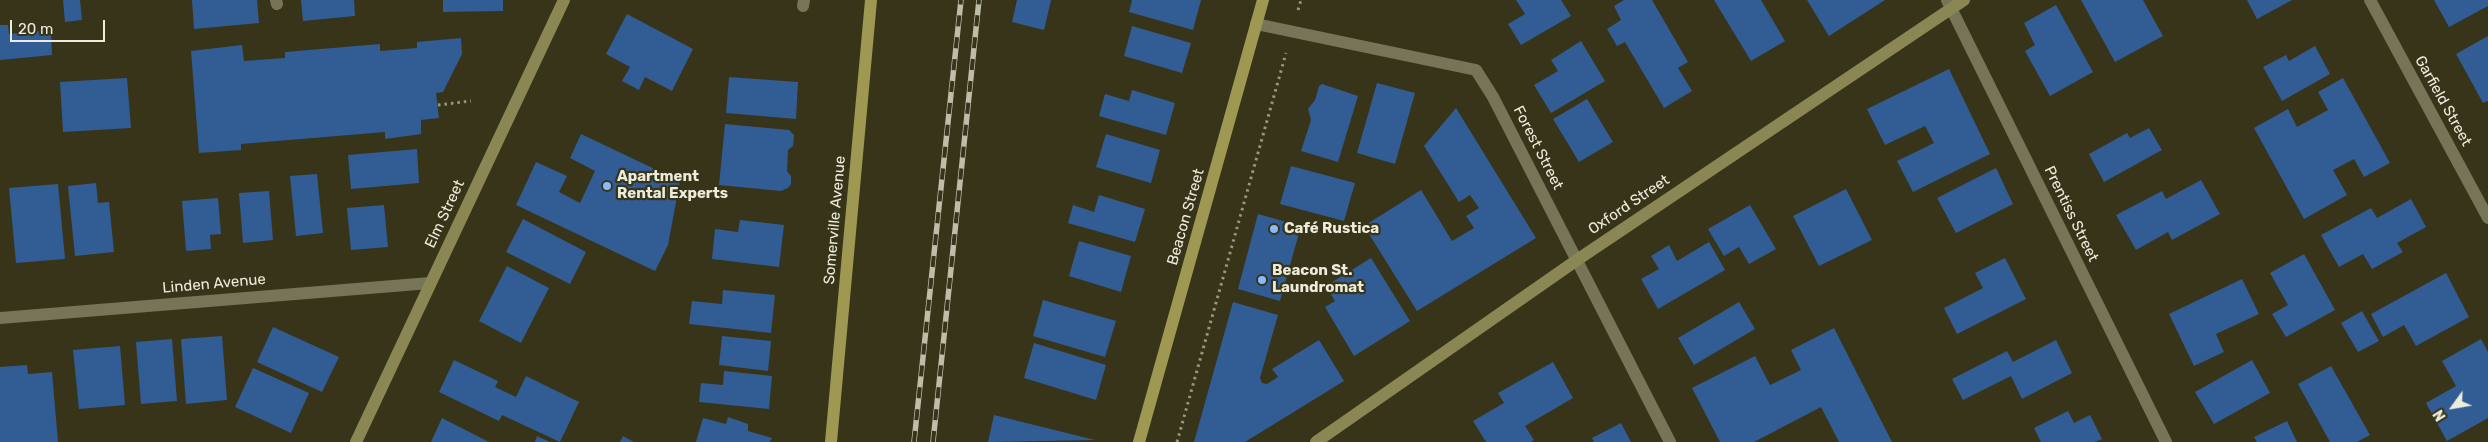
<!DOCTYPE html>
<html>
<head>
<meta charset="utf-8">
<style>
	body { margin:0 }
	#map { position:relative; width:2488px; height:442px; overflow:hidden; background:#373419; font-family:Rubik,sans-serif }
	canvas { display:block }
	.north { position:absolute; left:2428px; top:382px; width:50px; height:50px; -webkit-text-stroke:4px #373419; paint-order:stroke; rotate:238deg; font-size:14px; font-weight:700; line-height:20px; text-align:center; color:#edecdc }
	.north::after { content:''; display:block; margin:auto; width:18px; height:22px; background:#edecdc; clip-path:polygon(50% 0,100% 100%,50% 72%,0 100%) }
	.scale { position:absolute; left:10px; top:20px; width:95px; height:22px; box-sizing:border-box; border:2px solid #edecdc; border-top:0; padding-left:6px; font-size:15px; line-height:18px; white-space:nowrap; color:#edecdc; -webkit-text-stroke:4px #373419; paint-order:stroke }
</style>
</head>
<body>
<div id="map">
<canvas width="2488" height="442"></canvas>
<div class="north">N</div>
<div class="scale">20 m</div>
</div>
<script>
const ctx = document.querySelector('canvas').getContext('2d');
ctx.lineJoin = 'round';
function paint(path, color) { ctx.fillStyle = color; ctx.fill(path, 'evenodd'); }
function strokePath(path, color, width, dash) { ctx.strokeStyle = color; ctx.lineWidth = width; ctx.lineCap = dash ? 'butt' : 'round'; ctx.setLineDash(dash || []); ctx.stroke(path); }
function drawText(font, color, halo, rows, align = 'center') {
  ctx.font = font + ' Rubik,sans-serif'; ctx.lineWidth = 4.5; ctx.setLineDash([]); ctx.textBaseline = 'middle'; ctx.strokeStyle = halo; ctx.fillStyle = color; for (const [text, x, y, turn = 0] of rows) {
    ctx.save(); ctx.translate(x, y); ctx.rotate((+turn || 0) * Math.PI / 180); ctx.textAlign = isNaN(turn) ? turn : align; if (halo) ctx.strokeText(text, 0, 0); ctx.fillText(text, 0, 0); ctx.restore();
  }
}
paint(new Path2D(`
	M63 0H80L82 20 65 22Z
	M192 0H257L259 23 194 29Z
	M301 0H354L355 16 303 21Z
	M443 0H503V11L443 12Z
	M1017 0H1051L1044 30 1012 22Z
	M1132 0H1201L1193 30 1129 12Z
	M1516 0H1561L1571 16 1521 45 1508 24 1525 14Z
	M1624 0H1652L1688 62 1678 68 1692 91 1664 108 1625 42 1617 46 1607 29 1621 20 1614 6Z
	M1714 0H1761L1785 41 1751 61Z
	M1807 0H1885L1829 36Z
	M2081 0H2143L2163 36 2115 62Z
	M2247 0H2292L2257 19Z
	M2434 0H2488V6L2449 27Z
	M2056 5 2093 72 2050 96 2025 51 2035 45 2024 23Z
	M627 14 693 49 672 91 645 77 639 90 622 81 630 67 606 54Z
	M0 25H8L9 34 51 30 52 55 0 60Z
	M1132 26 1191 43 1182 73 1124 56Z
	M2488 36V101L2483 103 2456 54Z
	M461 38 462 54 443 92 436 93 439 118 421 120V134L385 139V132L241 144V150L199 153 191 51 242 45 244 61 285 58V52L380 44V51L417 48V42Z
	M1581 41 1605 81 1551 113 1534 85 1558 71 1551 60Z
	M2315 46 2330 74 2282 101 2263 67 2286 55 2289 61Z
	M1949 69 1990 154 1913 192 1897 161 1934 143 1925 126 1885 145 1867 109Z
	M729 77 798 82 796 119 726 113Z
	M127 78 131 128 63 132 60 82Z
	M2343 78 2390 163 2364 177 2354 159 2333 170 2347 195 2304 219 2254 128 2288 109 2297 127 2328 110 2318 92Z
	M1377 83 1415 93 1395 164 1357 153Z
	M1322 84 1358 96 1338 162 1301 151 1311 120 1308 109 1315 100 1319 86Z
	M1132 90 1175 103 1166 135 1099 116 1105 94 1129 101Z
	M1587 99 1613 142 1579 162 1553 119Z
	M1456 108 1536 238 1417 311 1364 226 1421 190 1452 241 1474 228 1466 216 1479 208 1470 195 1459 202 1424 146Z
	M725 124 789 130 794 135 793 146 788 150 787 171 791 176V184L788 188 781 191 719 185Z
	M2149 128 2162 150 2104 182 2089 154 2127 133 2130 138Z
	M581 134 680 181 668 245 655 271 516 205 536 162 567 176 559 192 580 203 595 171 570 158Z
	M1106 134 1160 150 1151 183 1096 167Z
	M417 149 419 183 351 189 348 155Z
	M1291 166 1355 183 1344 221 1280 204Z
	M1996 168 2013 204 1956 233 1937 198Z
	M317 174 323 233 296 236 290 176Z
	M2201 180 2220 214 2172 240 2168 232 2136 250 2116 215 2162 191 2166 199Z
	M96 183 98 203 109 202 114 252 75 256 68 186Z
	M58 184 65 259 16 263 9 188Z
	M1846 189 1872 240 1819 266 1793 216Z
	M269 191 273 240 243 243 239 193Z
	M1099 195 1145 209 1135 242 1068 223 1073 205 1094 212Z
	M218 198 221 234 210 235 211 249 186 251 182 201Z
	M2411 199 2426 227 2397 243 2403 252 2372 269 2363 254 2339 267 2321 235 2371 208 2377 218Z
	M384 205 388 247 351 250 347 208Z
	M1750 205 1776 249 1749 264 1739 247 1724 256 1708 229Z
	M1258 214 1301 226 1280 301 1238 289Z
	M523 219 586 252 570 284 506 252Z
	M740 220 784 225 779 267 712 259 715 229 738 232Z
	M1079 241 1131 256 1121 292 1069 276Z
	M1709 242 1725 270 1658 309 1641 279 1659 269 1651 256 1669 245 1677 261Z
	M2304 254 2335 310 2286 337 2272 314 2288 305 2270 273Z
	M1371 258 1410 321 1354 356 1325 307 1335 301 1326 286Z
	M2005 258 2026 299 1957 334 1944 308 1983 288 1975 273Z
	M507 266 549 288 521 343 479 321Z
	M2446 273 2469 317 2416 346 2404 325 2383 337 2371 314Z
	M2242 279 2259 314 2216 334 2224 352 2194 366 2169 314Z
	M723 290 775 295 771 333 689 324 692 301 722 304Z
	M1043 300 1116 321 1105 357 1033 336Z
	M1233 302 1278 315 1260 378 1262 383 1267 384 1278 377 1272 369 1319 340 1344 381 1245 442H1194Z
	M1739 302 1755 329 1694 365 1678 338Z
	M2362 311 2379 341 2358 352 2341 323Z
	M273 327 339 357 322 392 257 362Z
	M1834 328 1892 442H1839L1821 407 1754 442H1720L1692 388 1755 356 1770 385 1801 370 1791 350Z
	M222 336 227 400 186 404 181 339Z
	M722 336 771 341 768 371 719 365Z
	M172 339 177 401 141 404 136 342Z
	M2481 339 2488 352V418L2447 441 2426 403 2456 386 2442 361Z
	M2056 340 2072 373 2022 399 2011 376 1963 400 1952 379 2007 351 2013 362Z
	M1034 343 1106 365 1096 400 1024 378Z
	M120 346 125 405 79 409 73 350Z
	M454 360 498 381 495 387 516 397 526 376 579 402 560 442 502 415 499 421 439 392Z
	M2252 360 2270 393 2214 424 2195 392Z
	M1553 362 1573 398 1525 426 1534 440 1531 442H1486L1473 421 1504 403 1498 393Z
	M27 365 28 374 52 372 58 442H0V367Z
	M2331 366 2370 435 2357 442H2330L2298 384Z
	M253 368 309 393 291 433 235 407Z
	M724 371 772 376 769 409 699 402 701 383 723 385Z
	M2068 411 2074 423 2090 415 2102 439 2095 442H2041L2034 428Z
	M994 415 1095 440 988 442Z
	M728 417 748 424V431L772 438 770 442H696L703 418 726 424Z
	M442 418 489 442H431Z
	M2287 421 2297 442H2257L2254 437Z
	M1621 423 1631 442H1594L1592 438Z
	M537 436 550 442H535Z
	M623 436 634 442H620Z`), '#325c94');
strokePath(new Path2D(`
	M1298 10 1301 0
	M438 105 471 101
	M1177 442 1286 53`), '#989681', 3, [2.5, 4]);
strokePath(new Path2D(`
	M803 6 804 0`), '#777557', 12);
strokePath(new Path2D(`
	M276 0 277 4
	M1947 0 2166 442
	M2370 0 2488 218
	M1256 24 1476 70 1493 97 1670 442
	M0 318 430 283`), '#777557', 12);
strokePath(new Path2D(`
	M356 442 564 0
	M1316 442 1577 260 1964 0`), '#8b8754', 12);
strokePath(new Path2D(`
	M831 442 871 0
	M1139 442 1263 0`), '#9f9852', 12);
const rail = new Path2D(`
	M914 442 961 0
	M933 442 979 0`);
strokePath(rail, '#bebdaa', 5.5);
strokePath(rail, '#373419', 4, [11]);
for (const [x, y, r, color] of [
	[607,186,5,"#8abafc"],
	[1274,229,5,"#8abafc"],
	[1262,280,5,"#8abafc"]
]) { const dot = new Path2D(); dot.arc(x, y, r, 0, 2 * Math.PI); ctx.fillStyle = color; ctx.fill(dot); strokePath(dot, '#373419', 2); }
drawText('15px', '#edecdc', '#373419', [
	["Garfield Street",2443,101,61],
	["Forest Street",1538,148,63],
	["Oxford Street",1629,205,-34],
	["Elm Street",445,214,-65],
	["Prentiss Street",2071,214,64],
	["Beacon Street",1186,217,-74],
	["Somerville Avenue",835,220,-85],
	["Linden Avenue",214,284,-5]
]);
drawText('bold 15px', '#edecdc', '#373419', [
	["Apartment",617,177],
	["Rental Experts",617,194],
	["Café Rustica",1284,229],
	["Beacon St.",1272,271],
	["Laundromat",1272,288]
], 'left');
</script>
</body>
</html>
